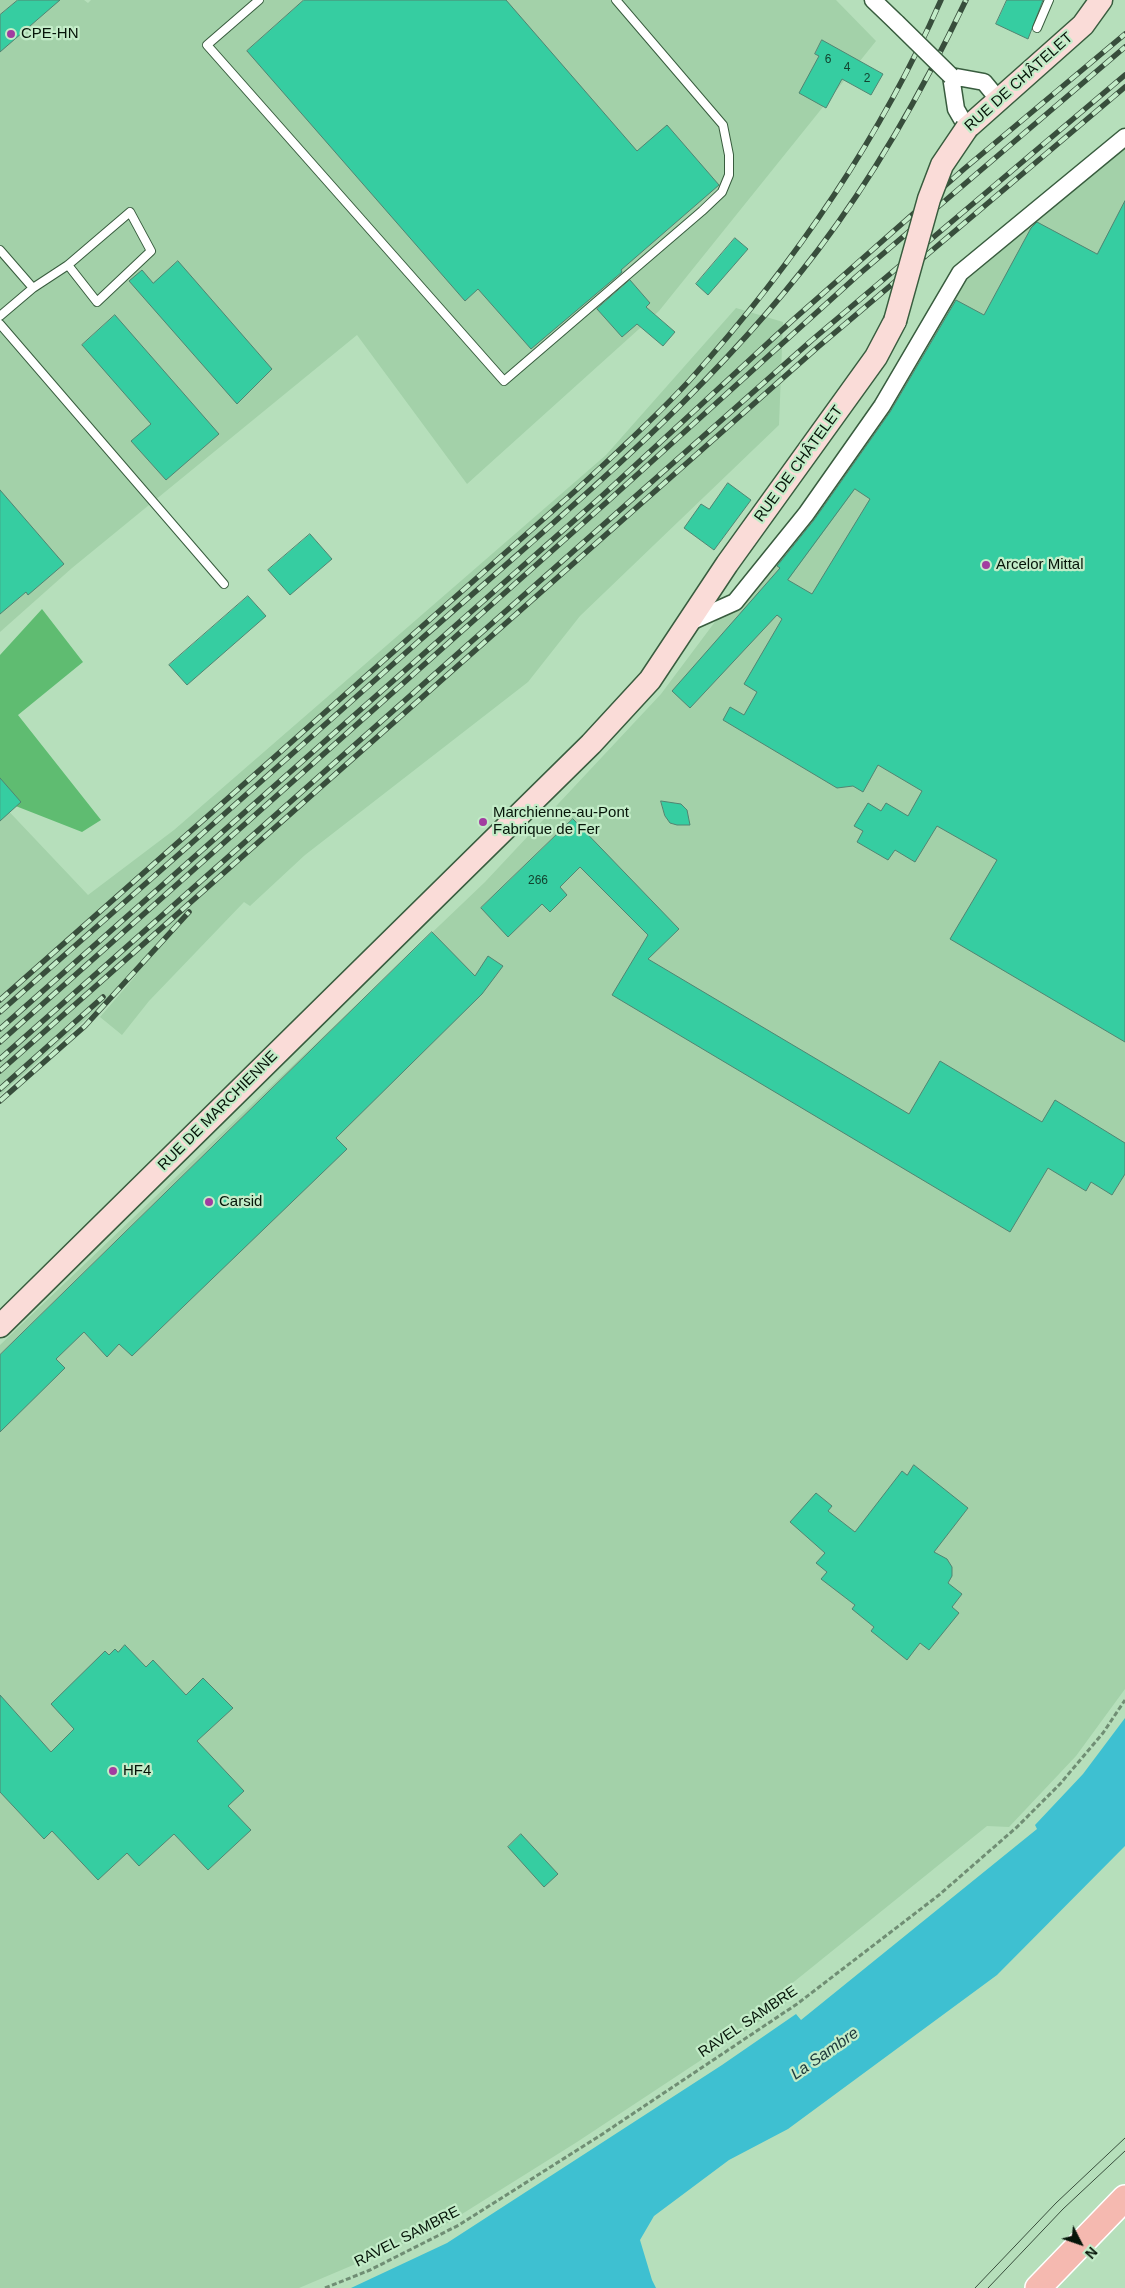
<!DOCTYPE html>
<html>
<head>
<meta charset="utf-8">
<style>
	body { margin:0 }
	#map { position:relative; width:1125px; height:2288px; overflow:hidden; background:#b6dfbb; font-family:Arial,sans-serif }
	canvas { display:block }
	.north { position:absolute; left:1055px; top:2218px; width:50px; height:50px; -webkit-text-stroke:4px #c3ecc8; paint-order:stroke; rotate:131deg; font-size:14px; font-weight:700; line-height:20px; text-align:center; color:#061509 }
	.north::after { content:''; display:block; margin:auto; width:18px; height:22px; background:#061509; clip-path:polygon(50% 0,100% 100%,50% 72%,0 100%) }
</style>
</head>
<body>
<div id="map">
<canvas width="1125" height="2288"></canvas>
<div class="north">N</div>
</div>
<script>
const ctx = document.querySelector('canvas').getContext('2d');
ctx.lineJoin = 'round';
function paint(path, color) { ctx.fillStyle = color; ctx.fill(path, 'evenodd'); }
function strokePath(path, color, width, dash) { ctx.strokeStyle = color; ctx.lineWidth = width; ctx.lineCap = dash ? 'butt' : 'round'; ctx.setLineDash(dash || []); ctx.stroke(path); }
function drawText(font, color, halo, rows, align = 'center') {
  ctx.font = font + ' Arial,sans-serif'; ctx.lineWidth = 4.5; ctx.setLineDash([]); ctx.textBaseline = 'middle'; ctx.strokeStyle = halo; ctx.fillStyle = color; for (const [text, x, y, turn = 0] of rows) {
    ctx.save(); ctx.translate(x, y); ctx.rotate((+turn || 0) * Math.PI / 180); ctx.textAlign = isNaN(turn) ? turn : align; if (halo) ctx.strokeText(text, 0, 0); ctx.fillText(text, 0, 0); ctx.restore();
  }
}
paint(new Path2D(`
	M0 0H84L88 3 91 0H836L876 41 659 311 467 484 357 335 72 568 0 632Z
	M1125 146V1689L1076 1756 1009 1827 987 1826 790 1985 786 2004 577 2142 438 2229 299 2288H0V1345L485 882 661 694 812 492 941 302 1083 179Z
	M736 308 783 322 779 425 580 616 528 682 305 855 250 906 244 902 149 1001 122 1035 100 1017 138 973 0 1095V802L88 895 174 830 606 455Z`), '#a3d1a9');
paint(new Path2D(`
	M42 609 83 662 18 715 101 820 82 832 8 803 0 791V655Z`), '#5fbc71');
paint(new Path2D(`
	M1125 1718V1846L997 1975 788 2129 729 2160 654 2216 640 2240 652 2280 656 2288H351L447 2243 722 2065 796 2014 801 2020 1037 1829 1035 1825 1083 1774Z`), '#3ec0d1');
const building = new Path2D(`
	M18 0H60L0 52V15Z
	M304 0H506L637 151 667 125 719 185 621 270 622 272 531 349 478 289 465 301 247 51Z
	M1007 0H1043L1028 39 996 24Z
	M822 40 883 74 871 95 842 79 826 108 799 93 819 56 815 54Z
	M1125 201V1042L950 939 997 860 937 826 915 862 895 850 888 860 857 842 863 831 854 826 868 803 881 811 886 803 908 816 922 791 878 765 863 792 853 786 837 788 723 720 730 707 744 715 757 692 744 684 782 619 777 615 690 708 672 691 780 568 777 566 814 520 890 412 956 300 984 315 1031 228 1037 222 1097 254ZM855 489 870 499 812 594 788 580Z
	M735 238 748 249 708 295 696 284Z
	M178 261 272 369 237 404 129 281 142 270 153 283Z
	M630 280 650 303 646 307 675 332 663 346 637 324 622 337 597 309Z
	M115 315 219 434 166 480 131 441 151 424 82 345Z
	M728 483 751 500 714 550 684 528 701 504 709 509Z
	M0 490 64 564 28 595 26 592 0 614Z
	M310 534 332 559 290 595 268 570Z
	M248 596 266 616 187 685 169 665Z
	M0 778 21 802 0 821Z
	M661 801 681 804 687 810 690 825H677L670 823 665 816Z
	M573 819 679 929 648 959 909 1114 940 1061 1042 1122 1055 1100 1125 1143V1174L1112 1195 1091 1182 1086 1191 1048 1168 1010 1232 612 995 648 935 580 867 560 887 567 895 550 912 542 904 508 937 481 908Z
	M432 932 475 976 488 956 503 966 482 994 336 1138 347 1149 132 1356 119 1344 107 1357 84 1332 56 1359 65 1368 0 1432V1355Z
	M914 1465 968 1508 934 1552 947 1559 952 1567V1576L948 1583 962 1594 952 1607 959 1613 929 1650 920 1643 907 1660 871 1631 874 1627 852 1609 855 1605 821 1579 827 1572 816 1563 825 1553 790 1522 816 1493 832 1506 828 1511 855 1532 902 1471 907 1475Z
	M125 1645 146 1667 153 1660 186 1695 203 1678 233 1708 197 1741 244 1791 228 1806 251 1830 208 1870 174 1834 139 1866 127 1853 98 1880 52 1831 44 1839 0 1792V1695L51 1752 74 1729 51 1704 105 1651 109 1655 115 1649 118 1652Z
	M521 1834 558 1874 544 1887 508 1847Z`);
paint(building, '#36cda1');
strokePath(building, '#518572', 1);
const service = new Path2D(`
	M259 0 207 45 504 381 702 211 722 192 729 175V155L723 125 616 0
	M1037 28 1049 0
	M0 250 33 288
	M0 316 33 288 68 265 130 212 151 251 97 302 68 265
	M0 324 224 584`);
const minor = new Path2D(`
	M873 0 897 23
	M967 128 956 109 951 76 984 82 998 99
	M688 623 735 602 806 514 882 406 960 273 1125 137`);
const secondary = new Path2D(`
	M967 128 1083 25 1101 0
	M0 1326 591 744 650 680 727 564 876 357 895 321`);
const primary = new Path2D(`
	M1038 2288 1125 2198`);
strokePath(service, '#385c3e', 10);
strokePath(minor, '#385c3e', 19);
strokePath(secondary, '#385c3e', 25);
strokePath(primary, '#fff', 28);
strokePath(new Path2D(`
	M325 2288 370 2270 459 2225 601 2135 797 2004 939 1895 1017 1827 1060 1784 1103 1733 1125 1700`), '#708e74', 3, [5, 2.5]);
strokePath(service, '#fff', 8);
strokePath(minor, '#fff', 16);
strokePath(secondary, '#fadcd8', 22);
strokePath(primary, '#f5b9b0', 25);
strokePath(new Path2D(`
	M975 2288 1056 2203 1125 2138
	M988 2288 1063 2209 1125 2151`), '#384e3c', 1);
const rail = new Path2D(`
	M0 1000 574 492C613 456 653 420 689 381 792 267 879 141 941 0
	M0 1012C140 889 280 765 419 641 558 518 705 399 818 250 877 172 924 88 966 0
	M0 1029 603 495 794 319 964 169 1125 34
	M0 1042 608 501 857 276 1125 47
	M0 1059 812 340 1125 75
	M0 1071 818 347 1125 87
	M0 1089 103 997
	M0 1101 85 1026 189 912`);
strokePath(rail, '#384e3c', 5.5);
strokePath(rail, '#c3ecc8', 4, [11]);
const minorBridge = new Path2D(`
	M897 23 951 76`);
const secondaryBridge = new Path2D(`
	M895 321 929 199 942 165 967 128`);
strokePath(minorBridge, '#385c3e', 19, []);
strokePath(secondaryBridge, '#385c3e', 25, []);
strokePath(minorBridge, '#fff', 16);
strokePath(secondaryBridge, '#fadcd8', 22);
for (const [x, y, r, color] of [
	[11,34,5,"#a23ca0"],
	[986,565,5,"#a23ca0"],
	[483,822,5,"#a23ca0"],
	[209,1202,5,"#a23ca0"],
	[113,1771,5,"#a23ca0"]
]) { const dot = new Path2D(); dot.arc(x, y, r, 0, 2 * Math.PI); ctx.fillStyle = color; ctx.fill(dot); strokePath(dot, '#c3ecc8', 2); }
drawText('12px', '#12432f', null, [
	["6",828,60],
	["4",847,68],
	["2",867,79],
	["266",538,881]
]);
drawText('15px', '#061509', '#c3ecc8', [
	["CPE-HN",21,34],
	["Arcelor Mittal",996,565],
	["Marchienne-au-Pont",493,813],
	["Fabrique de Fer",493,830],
	["Carsid",219,1202],
	["HF4",123,1771]
], 'left');
drawText('15px', '#061509', '#c3ecc8', [
	["RUE DE CHÂTELET",1019,82,-42],
	["RUE DE CHÂTELET",799,464,-54],
	["RUE DE MARCHIENNE",218,1111,-45],
	["RAVEL SAMBRE",748,2022,-34],
	["RAVEL SAMBRE",407,2237,-27]
]);
drawText('italic 16px', '#1d383c', '#c3ecc8', [
	["La Sambre",825,2054,-35]
]);
</script>
</body>
</html>
